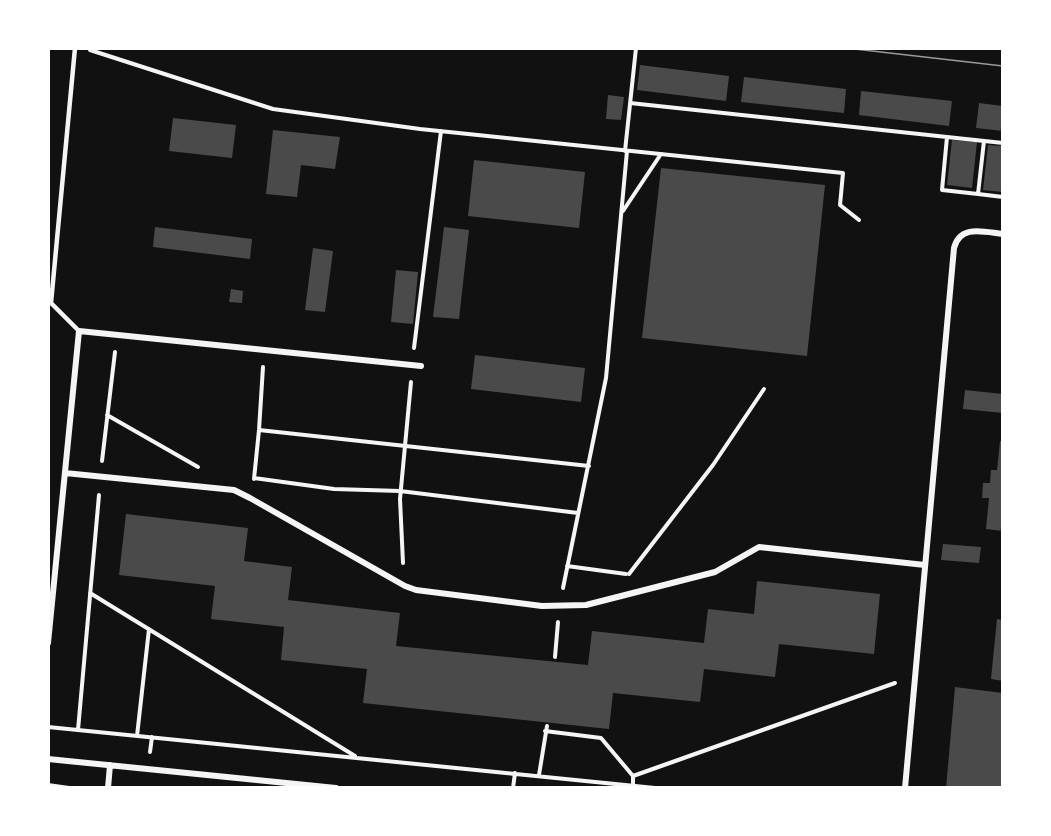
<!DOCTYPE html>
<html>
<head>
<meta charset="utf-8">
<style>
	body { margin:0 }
	#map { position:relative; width:1051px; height:836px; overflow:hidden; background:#111; font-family:Mulish,sans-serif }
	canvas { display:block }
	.frame { position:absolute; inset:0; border:50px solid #fff; pointer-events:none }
</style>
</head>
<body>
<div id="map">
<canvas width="1051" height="836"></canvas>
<div class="frame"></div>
</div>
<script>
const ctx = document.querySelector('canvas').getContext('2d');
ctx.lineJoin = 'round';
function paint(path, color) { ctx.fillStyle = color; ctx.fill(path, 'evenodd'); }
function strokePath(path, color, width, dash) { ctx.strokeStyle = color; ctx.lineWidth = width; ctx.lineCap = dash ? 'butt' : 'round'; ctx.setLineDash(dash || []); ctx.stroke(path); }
paint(new Path2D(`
	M640 65 729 76 726 101 637 90Z
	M744 77 846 89 844 113 741 102Z
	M861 91 952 101 949 126 859 115Z
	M608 95 624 97 621 120 606 119Z
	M979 103 1003 106V131L976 128Z
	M173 118 236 125 232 158 169 151Z
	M273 130 340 137 335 169 301 165 297 197 266 194Z
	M952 140 977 142 972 188 947 185Z
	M988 145 1003 146V192L983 190Z
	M474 160 585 172 579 228 468 216Z
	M661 168 825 185 807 356 642 338Z
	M155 227 252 239 250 259 153 247Z
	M444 227 469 230 459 319 433 317Z
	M313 248 333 251 325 312 305 310Z
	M396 270 418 272 413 324 391 322Z
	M231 289 243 291 242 303 229 302Z
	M475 355 585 368 581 402 471 389Z
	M965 390 1003 394V413L963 409Z
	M1000 441H1003V531L986 529 989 498H982L983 483H990L991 470H997Z
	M126 514 248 528 244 561 292 567 288 600 400 613 396 646 588 665 592 631 704 643 708 609 754 614 757 581 880 594 874 654 779 644 775 677 704 669 700 702 613 693 609 729 363 703 367 669 281 660 284 627 211 619 215 586 119 575Z
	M943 544 981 547 979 563 941 560Z
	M997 619 1003 620V681L991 679Z
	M955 687 1003 693V788H946Z`), '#4a4a4a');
strokePath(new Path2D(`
	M90 50 273 109 420 129 843 173 840 205 859 220
	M630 103 1003 143
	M947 137 942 190 978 194
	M984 141 978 194 1003 197
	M625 151 636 48
	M623 211 661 154
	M414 348 441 131
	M107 415 198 467
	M259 430 589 466
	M102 461 115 352
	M254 478 334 489 400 491 578 513
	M254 479 259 430 263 367
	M403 563 400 499 411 382
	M567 566 626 574
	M629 574 713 465 764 389
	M563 588 606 378 627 151
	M90 593 355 756
	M555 657 558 622
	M48 727 655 788
	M78 730 99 495
	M545 731 601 738 633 776
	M137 736 149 629
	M150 752 152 737
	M539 775 547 726
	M48 785 69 788
	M633 786V776L895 683
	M513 788 515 773`), '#f5f5f5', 4);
strokePath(new Path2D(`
	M75 48 51 303 79 331`), '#f5f5f5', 4.5);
strokePath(new Path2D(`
	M65 473 234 490 250 498 405 586 416 590 542 606 586 605 715 572 759 547 925 565
	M48 643 79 331 421 366
	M48 759 336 788
	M108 788 110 765
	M905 788 954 248C960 224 984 232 1003 234`), '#f5f5f5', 6);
strokePath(new Path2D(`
	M846 48 1003 66`), '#9a9a9a', 1.5);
</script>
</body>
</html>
